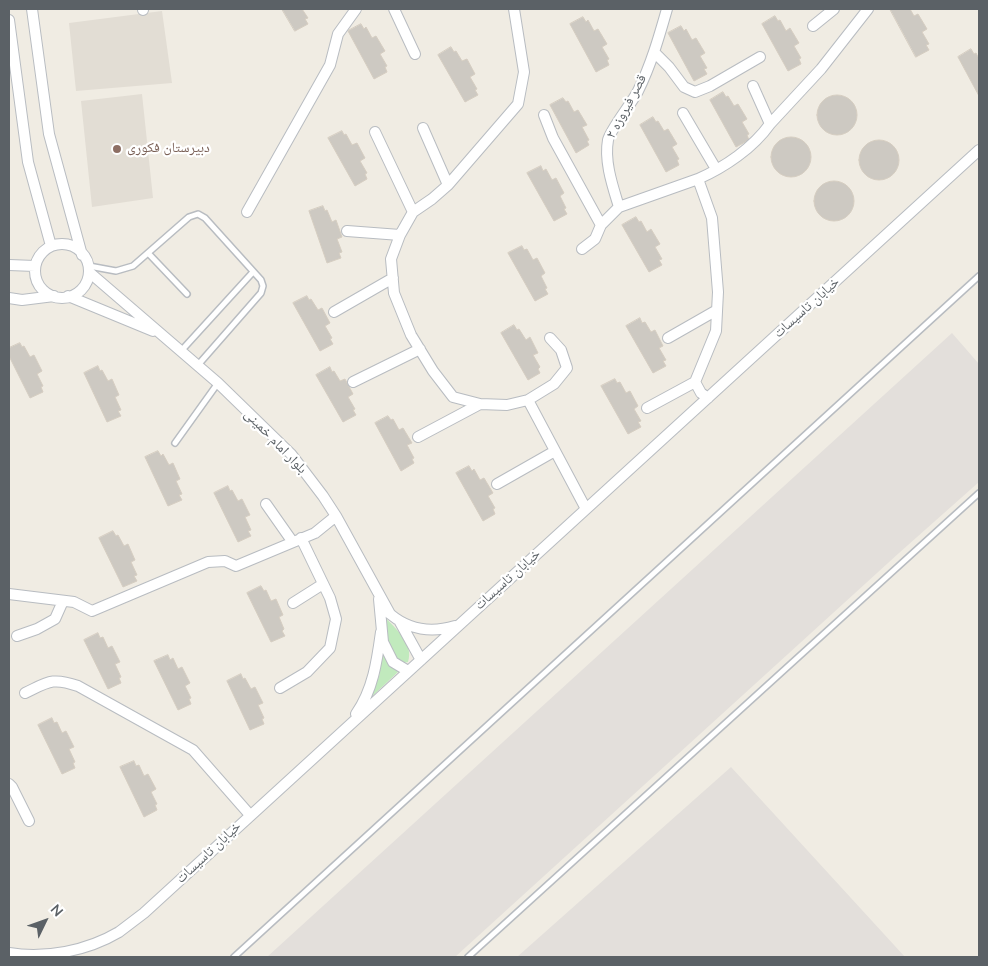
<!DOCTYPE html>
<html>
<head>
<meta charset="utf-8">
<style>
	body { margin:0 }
	#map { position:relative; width:988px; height:966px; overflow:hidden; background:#f0ece3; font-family:"Nunito Sans",sans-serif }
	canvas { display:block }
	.frame { position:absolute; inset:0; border:10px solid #5b6166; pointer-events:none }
	.north { position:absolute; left:20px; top:896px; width:50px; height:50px; -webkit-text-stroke:4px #fff; paint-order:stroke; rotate:48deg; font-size:14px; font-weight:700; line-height:20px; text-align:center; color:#5b6166 }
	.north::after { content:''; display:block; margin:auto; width:18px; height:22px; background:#5b6166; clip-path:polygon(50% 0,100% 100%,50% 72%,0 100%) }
</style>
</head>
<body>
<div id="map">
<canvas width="988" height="966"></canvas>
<div class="frame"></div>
<div class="north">N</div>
</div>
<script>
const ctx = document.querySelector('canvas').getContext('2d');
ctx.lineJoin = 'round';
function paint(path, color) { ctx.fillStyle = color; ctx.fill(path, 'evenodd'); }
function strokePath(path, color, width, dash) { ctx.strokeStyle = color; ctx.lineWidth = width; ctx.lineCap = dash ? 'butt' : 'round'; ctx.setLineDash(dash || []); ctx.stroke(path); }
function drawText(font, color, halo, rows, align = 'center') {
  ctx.font = font + ' "Nunito Sans","Noto Naskh Arabic",sans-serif'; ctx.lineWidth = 4.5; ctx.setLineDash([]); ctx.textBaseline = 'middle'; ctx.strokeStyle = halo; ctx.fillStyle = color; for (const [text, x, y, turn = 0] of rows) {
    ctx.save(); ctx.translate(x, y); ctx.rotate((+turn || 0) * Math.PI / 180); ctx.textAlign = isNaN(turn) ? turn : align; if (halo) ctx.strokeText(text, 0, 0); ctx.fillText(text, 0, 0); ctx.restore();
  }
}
paint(new Path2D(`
	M952 333 979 364V482L899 553 455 957H267Z
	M731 767 905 957H517Z`), '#e3dfdb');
paint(new Path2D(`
	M162 11 172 83 76 91 69 23Z
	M142 94 153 198 92 207 81 101Z`), '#e2ddd4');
paint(new Path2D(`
	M380 612C391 625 415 642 408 662L403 663C387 654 384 628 380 612Z
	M383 651C387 660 389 666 399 671L366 702 379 677Z`), '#c1eabd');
const building = new Path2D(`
	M282 9H302L308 18 305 19 308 24 295 31Z
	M890 9H910L914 16 918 14 927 29 922 32 929 44 926 45 929 50 916 57Z
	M775 16 778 21 780 20 786 31 790 28 799 43 794 46 801 58 799 59 801 64 788 71 762 24Z
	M583 17 586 22 588 20 594 31 598 29 607 44 602 47 609 59 607 60 609 65 596 72 570 24Z
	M361 24 364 29 366 27 372 38 376 36 385 51 380 54 387 66 385 67 387 72 374 79 348 31Z
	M681 26 684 31 686 29 692 40 696 38 705 53 700 56 707 68 704 69 707 74 694 81 668 33Z
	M451 47 454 52 456 51 462 61 467 59 475 74 470 77 477 89 475 90 478 95 465 102 438 55Z
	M971 49 974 54 976 53 979 59V96L958 57Z
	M723 92 726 97 728 96 734 106 738 104 747 119 742 122 749 134 747 135 749 140 736 147 710 100Z
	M817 115a20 20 0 1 1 40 0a20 20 0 1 1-40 0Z
	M563 98 566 102 568 101 574 112 578 110 587 125 582 127 589 140 587 141 589 145 576 153 550 105Z
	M653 117 656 122 658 121 664 131 668 129 677 144 672 147 679 159 677 160 679 165 666 172 640 125Z
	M342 131 344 135 346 134 352 145 357 143 365 158 360 161 367 173 365 174 367 179 355 186 328 138Z
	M771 157a20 20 0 1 1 40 0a20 20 0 1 1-40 0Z
	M859 160a20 20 0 1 1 40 0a20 20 0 1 1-40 0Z
	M541 166 543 171 546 169 552 180 556 178 564 193 560 196 566 208 564 209 567 214 554 221 527 173Z
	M814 201a20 20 0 1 1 40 0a20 20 0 1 1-40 0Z
	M323 206 325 211 327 210 332 222 336 220 342 237 337 239 342 252 339 253 341 258 327 263 309 211Z
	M636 217 639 222 641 221 647 232 651 229 660 244 655 247 662 259 659 260 662 265 649 272 622 225Z
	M522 246 524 250 527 249 533 260 537 258 545 273 541 276 547 288 545 289 548 294 535 301 508 253Z
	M307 296 309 300 311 299 318 310 322 308 330 323 325 326 332 338 330 339 333 344 320 351 293 303Z
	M640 318 642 323 645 322 651 332 655 330 663 346 659 348 666 360 663 361 666 366 653 373 626 326Z
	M514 325 517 330 519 329 526 340 530 337 538 353 533 355 540 367 538 369 540 373 528 380 501 333Z
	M20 343 22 347 24 346 30 357 34 355 42 371 37 374 43 386 41 387 43 392 30 398 9 356V348Z
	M98 366 100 371 102 370 108 381 112 379 119 395 115 397 121 410 118 411 121 416 107 422 84 373Z
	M330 367 332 372 334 371 340 381 345 379 353 394 348 397 355 409 353 410 356 415 343 422 316 375Z
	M615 379 617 383 620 382 626 393 630 391 638 406 634 409 641 421 638 422 641 427 628 434 601 386Z
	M388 416 391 420 393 419 399 430 403 428 412 443 407 445 414 458 412 459 414 463 401 471 375 423Z
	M158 451 161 456 163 454 169 465 173 463 180 479 176 481 182 494 179 495 182 500 168 506 145 457Z
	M469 466 472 471 474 469 480 480 484 478 493 493 488 496 495 508 493 509 495 514 483 521 456 473Z
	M228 486 230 491 232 490 238 501 242 499 250 515 245 517 251 530 248 531 251 536 238 542 214 493Z
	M113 531 116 536 118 535 124 546 128 544 135 560 131 562 137 575 134 576 137 581 123 587 99 538Z
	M261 586 264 591 266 590 271 601 276 599 283 615 279 617 284 629 282 631 285 636 271 642 247 593Z
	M98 633 100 638 103 637 108 648 112 646 120 662 115 664 121 677 119 678 121 683 108 689 84 640Z
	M168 655 170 660 173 658 178 669 182 667 190 683 185 686 191 698 189 699 191 704 178 710 154 661Z
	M241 674 243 679 245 678 251 689 255 687 263 703 258 705 264 718 262 719 264 724 250 730 227 681Z
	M52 718 54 723 57 722 62 733 66 731 74 747 69 749 75 762 73 763 75 768 62 774 38 725Z
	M134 761 136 766 139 765 144 776 148 774 156 789 151 792 157 804 155 805 157 810 144 817 120 767Z`);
paint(building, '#cdc9c2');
strokePath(building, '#d5cdc1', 1);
const lane = new Path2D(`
	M148 253 187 294
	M89 266 116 271 133 266 189 217 198 214 205 218 261 280 263 286 261 293 198 365
	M181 351 253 272
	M175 443 218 383
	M234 957 979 276
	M468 957 979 493`);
const street = new Path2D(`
	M32 9 49 134 82 255
	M394 9 415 54
	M143 10V9
	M9 20 28 162 51 246
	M813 26 834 9
	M655 53 669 67 684 87 695 92 710 86 760 57
	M683 113 716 169
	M544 115 553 138 601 225
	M770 124 821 69 868 9
	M423 128 448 185 518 104 524 72 514 9
	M375 132 413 212
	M448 185 432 199 413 212 400 235 391 259 394 293 411 335 433 371 453 397 480 404 507 405 528 400 554 384 567 368 561 350 550 338
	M619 207C613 187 604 162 608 140 610 130 632 103 638 91 651 65 659 37 667 9
	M247 212 330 65 338 34 356 9
	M347 231 400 235
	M35 271a27 27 0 1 1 54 0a27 27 0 1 1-54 0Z
	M582 249 595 239 601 225 619 207 698 179
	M9 265 35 266
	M89 272 218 383 291 454 323 496 336 516 390 614C409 630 432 633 455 626
	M68 296 153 331
	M9 298 22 300 54 296
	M334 312 393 278
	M668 338 717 310
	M353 382 420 349
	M708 398 701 393 695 382 716 331 718 292 712 218 698 179C725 167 753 148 770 124L753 86
	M528 400 586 509
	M647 408 695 382
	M418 437 480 404
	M497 484 555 451
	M266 504 292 541
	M9 594 74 602 92 611 208 562 225 561 236 566 315 533 336 516
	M379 599 383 642 393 662 408 671
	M293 603 323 584
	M400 622 421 660
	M17 636 37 629 55 619 63 601
	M280 688 307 672 330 648 336 619 330 598 301 538
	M25 693C48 682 52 677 78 686L193 750 250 815
	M356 714C373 690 377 661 381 632
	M9 784 12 787 29 821
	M9 953C45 959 87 951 119 932 127 926 136 919 144 913L979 150`);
strokePath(lane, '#b8bcc1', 8);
strokePath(street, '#b8bcc1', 12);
strokePath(lane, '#fff', 5);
strokePath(street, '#fff', 10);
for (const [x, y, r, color] of [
	[117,149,5,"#8d6e63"]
]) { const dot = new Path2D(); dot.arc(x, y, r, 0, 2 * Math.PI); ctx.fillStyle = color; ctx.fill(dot); strokePath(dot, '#fff', 2); }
drawText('14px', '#5b6166', '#fff', [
	["قصر فیروزه ۲",627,107,-62],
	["خیابان تاسیسات",807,308,-42],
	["بلوار امام خمینی",275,442,46],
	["خیابان تاسیسات",508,580,-42],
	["خیابان تاسیسات",209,853,-43]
]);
drawText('14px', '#785e54', '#fff', [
	["دبیرستان فکوری",127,149]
], 'left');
</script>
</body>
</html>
